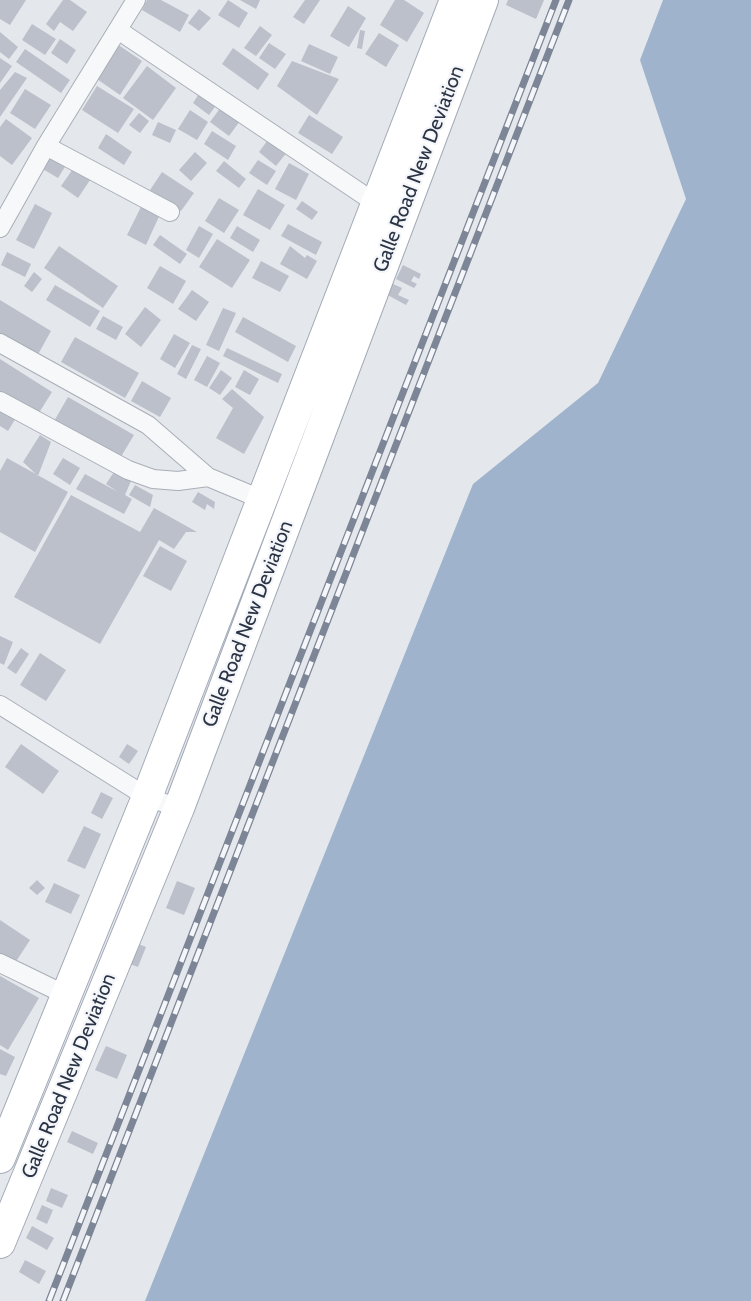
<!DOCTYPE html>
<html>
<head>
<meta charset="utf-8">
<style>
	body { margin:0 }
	canvas { display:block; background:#e4e7ec }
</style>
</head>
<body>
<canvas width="751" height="1301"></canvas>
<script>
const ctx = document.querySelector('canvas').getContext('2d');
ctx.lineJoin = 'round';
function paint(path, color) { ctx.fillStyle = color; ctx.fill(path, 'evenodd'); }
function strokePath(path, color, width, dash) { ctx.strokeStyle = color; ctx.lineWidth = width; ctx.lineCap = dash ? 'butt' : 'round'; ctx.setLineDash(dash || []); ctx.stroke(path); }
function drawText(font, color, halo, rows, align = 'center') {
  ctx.font = font + ' Cabin,sans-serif'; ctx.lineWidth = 4.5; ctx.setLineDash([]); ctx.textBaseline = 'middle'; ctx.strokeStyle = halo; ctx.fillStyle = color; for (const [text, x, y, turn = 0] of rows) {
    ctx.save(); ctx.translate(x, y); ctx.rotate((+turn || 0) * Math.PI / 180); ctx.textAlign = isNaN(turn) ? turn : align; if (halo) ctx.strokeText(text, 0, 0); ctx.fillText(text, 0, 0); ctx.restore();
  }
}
paint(new Path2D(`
	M663 0H751V1301H145L473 484 598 383 686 199 640 60Z`), '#9fb4cc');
paint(new Path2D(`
	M0 0H26L10 25 0 19Z
	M63 0H70L87 12 73 31 60 22 54 31 46 24Z
	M147 0H161L189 15 180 32 142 10Z
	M228 0 248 13 239 28 218 15Z
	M240 0H260L256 9Z
	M305 0H320L304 24 293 17Z
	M395 0H404L424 13 407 42 380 25Z
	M508 0H544L536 19 506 5Z
	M348 6 366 18 349 47 330 36Z
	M199 9 211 18 199 31 188 23Z
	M32 24 56 39 45 55 22 40Z
	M260 26 272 35 256 56 244 48Z
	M360 30 365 31 362 49 357 48Z
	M0 32 18 47 9 59 0 52Z
	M379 33 399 45 386 67 365 54Z
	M60 39 76 50 67 64 51 53Z
	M269 43 286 54 275 69 259 58Z
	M117 44 142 61 120 95 94 77Z
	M309 44 338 57 330 74 301 61Z
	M233 48 269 74 258 90 222 64Z
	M25 49 70 80 61 93 16 62Z
	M0 58 12 66 0 83Z
	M292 61 339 79 317 115 277 86Z
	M147 66 176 88 153 120 123 98Z
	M15 72 27 78 0 117V90Z
	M97 86 134 109 118 133 82 110Z
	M25 89 51 105 35 129 10 113Z
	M200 92 217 104 209 115 193 103Z
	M221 107 240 121 229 136 210 122Z
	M190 110 208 122 197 140 178 129Z
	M139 113 149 121 140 133 129 125Z
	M309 115 343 137 332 154 298 133Z
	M6 119 32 138 12 165 0 156V127Z
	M158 122 176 130 170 143 152 135Z
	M212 131 236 146 228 160 204 144Z
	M106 134 132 152 124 165 98 148Z
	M270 137 288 151 276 166 259 152Z
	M51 152 68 162 58 178 41 168Z
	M195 152 207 163 191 181 179 170Z
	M258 160 276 171 267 185 249 173Z
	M224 161 246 179 239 188 216 171Z
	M289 163 309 174 296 200 275 189Z
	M75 166 92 177 78 198 61 186Z
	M162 172 194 193 181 211 150 190Z
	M258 189 285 205 270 230 243 215Z
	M219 198 239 210 224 233 205 221Z
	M144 201 162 210 146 245 127 235Z
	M302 201 318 212 312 220 296 209Z
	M35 204 52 213 34 249 16 240Z
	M288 224 322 242 316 255 281 236Z
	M199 226 213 234 199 258 186 250Z
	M237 226 260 240 253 252 230 238Z
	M160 235 187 254 180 264 153 245Z
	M217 239 250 260 232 288 199 267Z
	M59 246 118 286 103 308 44 268Z
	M290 246 305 258 307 255 317 261 307 279 280 264Z
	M7 252 31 264 25 277 1 265Z
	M261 261 289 276 280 292 252 278Z
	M403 265 421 274 419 279 414 276 411 281 417 284 414 288 396 279Z
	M160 266 186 281 173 304 147 288Z
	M34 272 42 279 32 292 24 286Z
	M393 284 402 288 398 295 409 300 406 305 384 293Z
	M55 285 100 311 90 327 46 300Z
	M192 290 209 302 196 321 178 309Z
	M0 300 51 331 36 358 0 336Z
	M145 307 161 320 141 347 125 334Z
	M223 308 236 313 219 351 206 345Z
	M103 316 123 327 116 340 96 329Z
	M243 317 296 346 288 362 235 332Z
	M174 334 190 343 175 368 160 359Z
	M75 337 139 373 125 398 61 362Z
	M192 345 201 349 186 379 177 374Z
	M227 348 282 374 278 383 223 356Z
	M207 356 220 363 207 387 194 380Z
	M0 359 52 392 37 416 0 392Z
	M221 370 232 378 220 395 209 388Z
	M244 370 259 379 250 395 235 387Z
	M142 381 171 398 160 417 131 401Z
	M232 389 264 417 244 454 216 438 233 408 222 399Z
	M68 397 134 435 119 460 53 423Z
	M0 406 17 416 8 431 0 426Z
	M40 435 51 442 38 476 23 462Z
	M7 458 68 492 35 552 0 532V471Z
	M63 458 80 468 70 485 53 474Z
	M114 472 131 481 125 495 132 499 124 514 76 489 85 474 118 492 106 484Z
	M135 485 153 495 150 507 129 495Z
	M198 492 215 502 214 509 207 504 205 510 192 502Z
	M71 495 140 532 154 508 197 532H186L174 549 159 540 100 644 14 597Z
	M160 546 187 561 171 591 143 576Z
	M0 636 13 642 4 665 0 663Z
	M21 648 29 654 16 674 7 668Z
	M40 653 66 670 46 701 20 685Z
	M21 744 59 771 43 794 5 767Z
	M127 744 138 751 129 764 119 757Z
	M101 792 113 798 102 819 91 813Z
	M84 826 101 834 85 869 67 861Z
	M37 880 45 888 37 895 29 888Z
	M177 881 195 888 184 915 166 908Z
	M54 883 80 895 71 914 45 902Z
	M0 920 30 940 15 963 0 954Z
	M136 943 146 947 138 967 127 963Z
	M0 976 39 998 8 1050 0 1045Z
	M106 1046 127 1055 117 1079 95 1070Z
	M0 1049 15 1057 6 1076 0 1074Z
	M72 1131 98 1143 93 1154 67 1142Z
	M51 1188 68 1195 62 1208 46 1201Z
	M42 1205 53 1210 47 1224 36 1219Z
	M32 1226 54 1238 47 1250 26 1238Z
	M25 1260 46 1271 39 1284 19 1272Z`), '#bbc0ca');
const minor = new Path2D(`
	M118 30 377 204
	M46 146 170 212
	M0 228 46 146 136 0
	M0 343 148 425 208 477 263 500
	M0 401 128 470 153 479 178 481 208 477
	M0 705 147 797 179 808
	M0 963 66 995`);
const primary = new Path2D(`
	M0 1158 147 797 455 0
	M0 1243 179 808 483 0`);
strokePath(minor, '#a9aeb7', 20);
strokePath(primary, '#a3abb8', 32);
strokePath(minor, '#f7f8fa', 18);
strokePath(primary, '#fff', 30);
const rail = new Path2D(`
	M49 1301 556 0
	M63 1301 569 0`);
strokePath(rail, '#7d8696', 7);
strokePath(rail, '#f4f6f9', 4.5, [14]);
drawText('20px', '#2b3445', '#f4f6f9', [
	["Galle Road New Deviation",419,169,-69],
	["Galle Road New Deviation",248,624,-69],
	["Galle Road New Deviation",69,1076,-68]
]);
</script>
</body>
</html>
